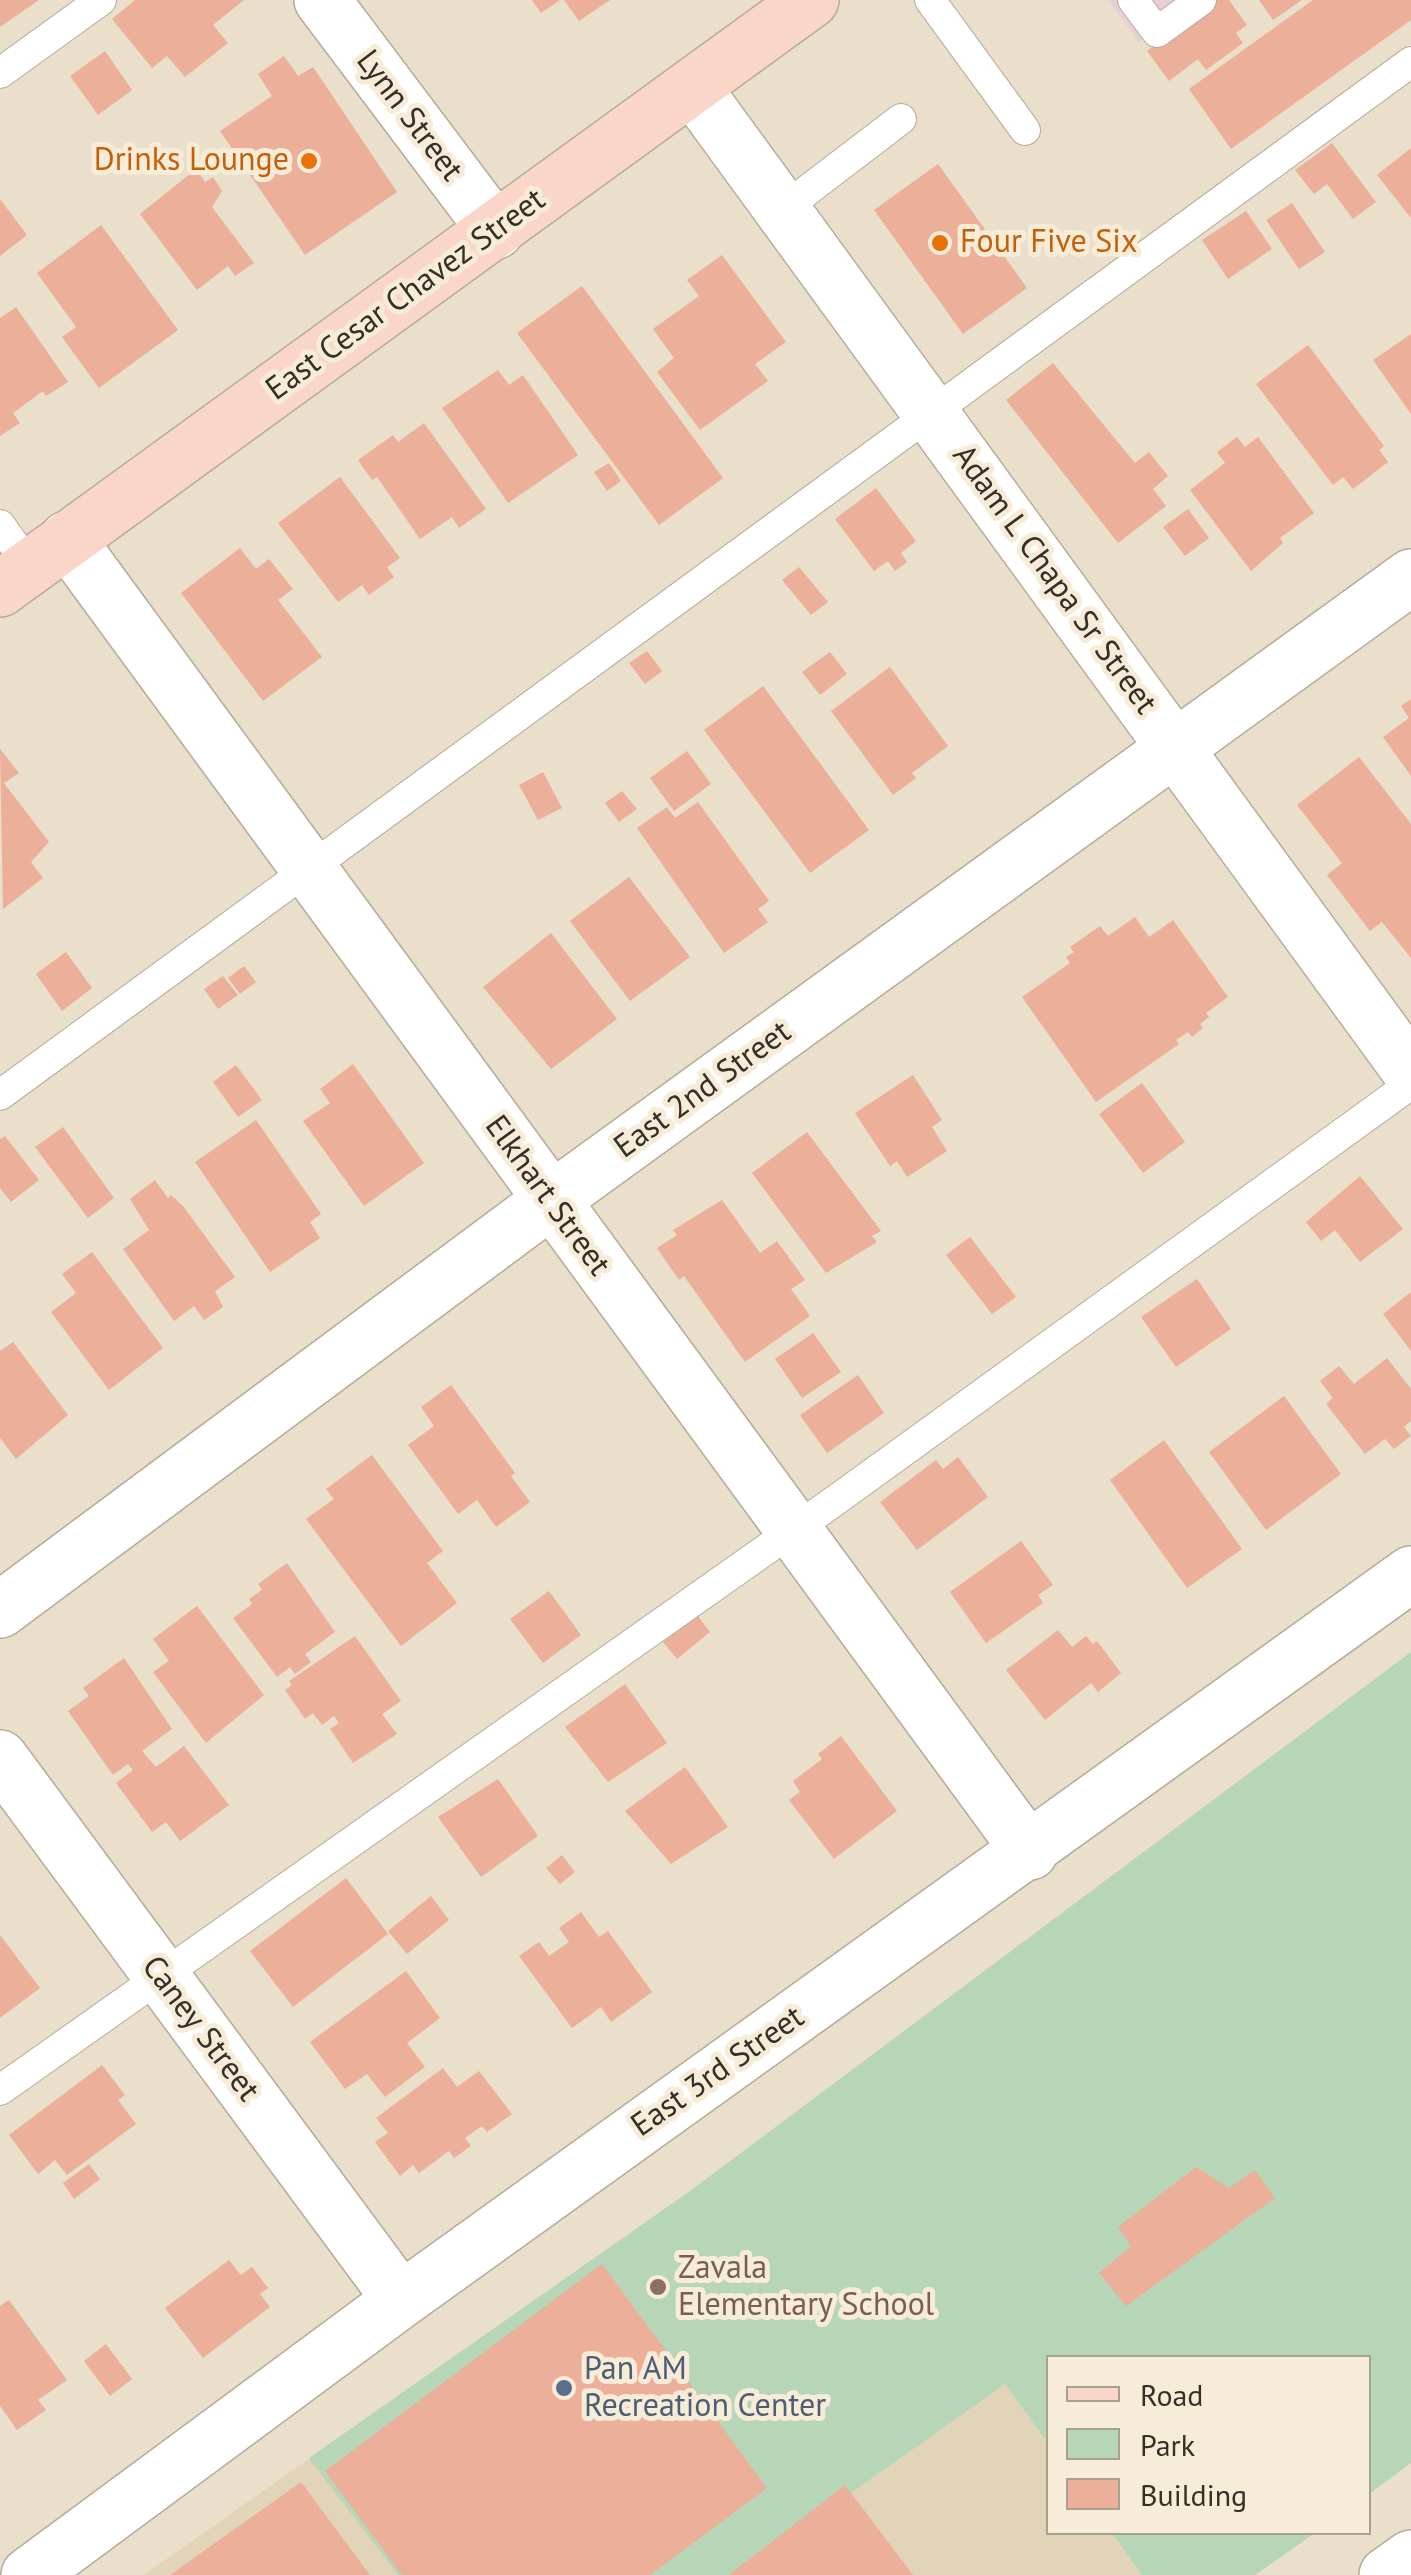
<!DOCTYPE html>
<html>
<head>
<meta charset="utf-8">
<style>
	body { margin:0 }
	#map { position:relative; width:1411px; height:2575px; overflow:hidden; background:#e9dfca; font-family:"PT Sans",sans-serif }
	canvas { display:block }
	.legend { position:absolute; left:1046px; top:2355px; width:325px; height:180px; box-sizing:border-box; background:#f6ecd7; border:2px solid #a8a191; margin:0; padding:12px 18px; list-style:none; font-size:30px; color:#343028 }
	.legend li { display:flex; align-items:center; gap:20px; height:50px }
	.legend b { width:50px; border:2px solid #a8a191 }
</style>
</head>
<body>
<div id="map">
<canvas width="1411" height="2575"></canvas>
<ul class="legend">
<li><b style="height:12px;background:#f9d6c7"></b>Road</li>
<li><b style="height:28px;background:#b6d6b7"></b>Park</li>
<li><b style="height:28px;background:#ebaf9a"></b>Building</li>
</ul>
</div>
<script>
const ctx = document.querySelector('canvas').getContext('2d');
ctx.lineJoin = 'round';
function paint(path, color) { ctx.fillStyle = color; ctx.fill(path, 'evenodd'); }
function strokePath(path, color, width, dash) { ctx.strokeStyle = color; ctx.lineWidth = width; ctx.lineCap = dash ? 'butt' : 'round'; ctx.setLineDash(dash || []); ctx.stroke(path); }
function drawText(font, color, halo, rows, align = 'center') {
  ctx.font = font + ' "PT Sans",sans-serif'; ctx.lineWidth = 10; ctx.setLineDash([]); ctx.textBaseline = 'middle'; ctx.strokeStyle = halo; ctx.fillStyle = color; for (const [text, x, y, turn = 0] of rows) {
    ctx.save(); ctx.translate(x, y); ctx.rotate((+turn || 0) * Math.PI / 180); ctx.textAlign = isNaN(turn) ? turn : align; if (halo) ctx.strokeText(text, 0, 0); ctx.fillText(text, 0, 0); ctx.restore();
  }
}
paint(new Path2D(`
	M1108 0H1199L1139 42Z`), '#e7ced7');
paint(new Path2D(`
	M690 2191 1006 2384 1048 2443V2532L1112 2533 1142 2575H144Z`), '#e1d4b8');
paint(new Path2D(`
	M1411 1652V2463L1369 2494 1368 2358H1048V2443L1005 2384 735 2575H398L309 2458 690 2191Z
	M1112 2533H1315L1255 2575H1142Z`), '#b6d6b7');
paint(new Path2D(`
	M0 0H39L0 27Z
	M135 0H244L213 25 228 43 185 77 167 56 152 68 112 19Z
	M532 0H560L541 13Z
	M564 0H610L579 21Z
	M1216 0H1229L1247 25 1236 33 1243 43 1206 70 1198 59 1169 81 1147 51Z
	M1259 0H1302L1273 20Z
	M1313 0H1411V20L1231 149 1189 89Z
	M105 51 132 90 98 115 70 76Z
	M284 56 298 76 313 67 397 192 305 255 220 131 272 96 258 74Z
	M1332 143 1376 202 1353 219 1327 184 1314 194 1295 170Z
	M1411 148V218L1377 175Z
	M938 164 1027 288 963 334 874 210Z
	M196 169 205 182 213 177 222 191 212 207 254 263 235 276 228 266 197 290 140 214Z
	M0 199 27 235 0 256Z
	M1292 203 1325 252 1299 269 1266 220Z
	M1246 211 1272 249 1228 279 1202 240Z
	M101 225 178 330 99 388 62 337 76 327 37 273Z
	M722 255 786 342 755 364 768 381 700 430 657 372 674 358 653 329 699 296 687 280Z
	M582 286 723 478 659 525 517 333Z
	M16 307 68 382 46 396 43 391 13 413 20 423 0 436V318Z
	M1411 334V414L1373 360Z
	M1308 345 1384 446 1379 450 1388 462 1353 489 1343 477 1333 485 1256 384Z
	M1053 363 1135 463 1149 452 1168 476 1153 489 1166 506 1118 543 1006 400Z
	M498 370 509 385 523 375 578 455 508 503 442 408Z
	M424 423 486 509 459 528 452 517 420 539 377 477 372 480 358 460 393 435 398 442Z
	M1237 437 1245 447 1258 437 1314 513 1280 538 1283 543 1251 571 1190 490 1225 463 1217 452Z
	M609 463 621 481 607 491 594 472Z
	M340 477 400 558 387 567 394 577 369 595 362 585 338 602 278 523Z
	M876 488 916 541 901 553 907 562 895 571 888 561 874 571 835 519Z
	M1188 509 1209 538 1185 556 1163 527Z
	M240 548 256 569 269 559 293 589 278 600 322 657 263 701 181 593Z
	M799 567 828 602 811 615 782 580Z
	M647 651 662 671 645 684 629 663Z
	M830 652 847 674 820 695 802 672Z
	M890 667 948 746 912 773 916 778 893 795 831 711Z
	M763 686 869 830 810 873 704 730Z
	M1411 699V776L1383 737 1409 718 1401 706Z
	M0 749 19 773 4 783 49 842 31 862 43 878 3 909Z
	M687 751 711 784 674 811 650 778Z
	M1359 757 1411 824V958L1382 922 1370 931 1327 875 1342 863 1297 805Z
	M543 772 562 808 538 820 519 785Z
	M622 791 637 809 619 822 605 803Z
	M698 802 769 901 758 909 768 922 724 953 637 828 667 807 675 818Z
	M629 877 690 957 630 1001 570 921Z
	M1135 917 1149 937 1173 920 1228 997 1206 1013 1209 1017 1200 1024 1203 1028 1192 1037 1188 1032 1176 1040 1179 1044 1096 1102 1022 997 1070 963 1066 957 1074 952 1070 947 1100 926 1108 936Z
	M551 933 617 1019 551 1069 483 987Z
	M66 952 92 988 62 1011 36 974Z
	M244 966 256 982 240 994 228 978Z
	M223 976 238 995 218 1009 204 989Z
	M353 1064 424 1163 364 1206 303 1121 330 1103 320 1089Z
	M236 1065 262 1100 238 1117 213 1082Z
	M913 1075 942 1120 932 1127 947 1151 907 1177 897 1161 890 1166 855 1113Z
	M1142 1083 1185 1142 1143 1173 1099 1114Z
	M256 1120 321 1214 310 1222 320 1238 270 1272 195 1162Z
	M63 1127 114 1198 88 1218 35 1147Z
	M807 1132 881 1231 872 1236 877 1242 826 1273 752 1173Z
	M5 1136 39 1180 11 1202 0 1188V1139Z
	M1360 1176 1403 1229 1360 1262 1335 1230 1321 1241 1306 1222Z
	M155 1180 168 1198 171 1195 183 1206 235 1277 215 1291 223 1307 204 1320 194 1306 174 1321 123 1249 149 1230 130 1199Z
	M722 1200 760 1253 777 1241 805 1280 791 1289 810 1316 745 1362 684 1276 679 1280 657 1248 677 1235 673 1230Z
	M970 1237 1016 1297 992 1314 946 1255Z
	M92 1252 163 1348 109 1390 51 1312 76 1293 62 1274Z
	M1197 1279 1231 1329 1176 1367 1141 1317Z
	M1411 1292V1351L1383 1314Z
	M813 1333 841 1372 802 1398 775 1359Z
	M13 1342 68 1415 16 1459 0 1438V1351Z
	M1387 1358 1411 1389V1421L1404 1427 1411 1436 1394 1449 1385 1439 1365 1454 1326 1404 1333 1398 1320 1381 1339 1366 1354 1384Z
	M858 1375 884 1413 827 1453 800 1415Z
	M451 1385 515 1473 511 1476 530 1502 496 1527 477 1500 458 1514 408 1445 434 1426 421 1407Z
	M1284 1396 1341 1474 1266 1530 1209 1452Z
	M1164 1440 1242 1549 1187 1588 1110 1480Z
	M372 1455 443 1551 427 1563 457 1603 401 1646 306 1519 334 1499 326 1489Z
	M958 1457 988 1497 917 1550 880 1502 936 1460 943 1469Z
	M1021 1541 1053 1585 1038 1595 1043 1603 986 1643 950 1592Z
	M287 1563 335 1632 305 1654 311 1662 295 1674 290 1667 277 1677 233 1618 252 1604 249 1599 262 1590 258 1584Z
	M549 1591 581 1635 543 1663 510 1619Z
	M197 1606 264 1695 206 1743 153 1672 169 1661 153 1639Z
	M697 1615 710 1632 677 1659 663 1642Z
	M1058 1630 1072 1647 1086 1636 1093 1644 1097 1641 1121 1673 1098 1692 1091 1683 1045 1720 1006 1670Z
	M355 1636 401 1701 382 1714 397 1734 353 1763 330 1729 339 1723 334 1716 322 1725 313 1713 305 1719 285 1690 292 1685 289 1681Z
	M124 1658 172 1729 142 1751 156 1767 184 1746 229 1805 180 1841 166 1822 152 1832 116 1783 133 1770 128 1764 113 1775 68 1711 89 1696 83 1688Z
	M625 1684 667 1743 608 1782 565 1727Z
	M841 1736 897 1811 834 1859 789 1800 800 1792 793 1781 822 1759 818 1754Z
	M685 1767 728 1827 671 1864 625 1811Z
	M498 1779 538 1836 481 1877 438 1817Z
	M562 1855 575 1872 560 1884 546 1868Z
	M346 1878 388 1934 293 2007 250 1951Z
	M431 1896 449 1920 407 1954 388 1931Z
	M581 1912 599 1937 608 1931 652 1992 611 2022 601 2007 572 2028 519 1956 539 1942 549 1956 569 1942 559 1928Z
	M0 1935 40 1988 0 2018Z
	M406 1971 440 2018 407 2043 425 2067 385 2097 367 2074 345 2089 310 2042Z
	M102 2065 125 2095 118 2100 136 2124 67 2175 55 2160 38 2174 9 2135Z
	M443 2068 457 2087 479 2071 512 2114 487 2132 482 2126 465 2138 471 2146 454 2158 449 2151 419 2173 413 2165 400 2176 375 2142 388 2133 376 2118Z
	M89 2164 100 2179 74 2199 63 2183Z
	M1196 2167 1229 2188 1255 2170 1275 2198 1126 2306 1099 2273 1131 2246 1118 2227Z
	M229 2260 241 2275 252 2267 268 2288 260 2294 270 2307 203 2358 165 2308Z
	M602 2264 767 2488 650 2575H402L325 2471Z
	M9 2300 67 2380 38 2400 46 2410 17 2430 0 2406V2306Z
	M106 2344 132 2379 110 2396 84 2361Z
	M301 2482 370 2575H170Z
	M845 2485 913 2575H729Z`), '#ebaf9a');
const service = new Path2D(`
	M930 0 1025 130
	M1133 0 1157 32 1201 0
	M0 73 101 0
	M783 209 901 119
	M0 525 30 567
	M0 1095 1411 62
	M0 2090 829 1505 1411 1084`);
const minor = new Path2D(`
	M322 0 496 231
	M694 89 1411 1072
	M67 539 1030 1852
	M0 1758 401 2300
	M29 2575 401 2300 1411 1574
	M1387 2575 1411 2558`);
const tertiary = new Path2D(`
	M0 1610 550 1201 1411 577`);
const secondary = new Path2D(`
	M0 589 811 0`);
strokePath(service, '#b5ac98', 32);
strokePath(minor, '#b5ac98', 58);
strokePath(tertiary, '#b5ac98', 58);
strokePath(secondary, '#b5ac98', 58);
strokePath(service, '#fff', 30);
strokePath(minor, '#fff', 55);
strokePath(tertiary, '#fff', 55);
strokePath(secondary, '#f9d6c7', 55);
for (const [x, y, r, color] of [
	[309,161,10,"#e8710a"],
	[940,243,10,"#e8710a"],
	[658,2287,10,"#8d6e63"],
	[564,2388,10,"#5c6f8a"]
]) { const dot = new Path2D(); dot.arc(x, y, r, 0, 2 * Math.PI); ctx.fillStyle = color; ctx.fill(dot); strokePath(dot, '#f6ecd7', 4); }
drawText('32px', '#343028', '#f6ecd7', [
	["Lynn Street",409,116,53],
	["East Cesar Chavez Street",406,295,-36],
	["Adam L Chapa Sr Street",1054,580,54],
	["East 2nd Street",703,1090,-36],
	["Elkhart Street",547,1196,54],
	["Caney Street",200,2029,53],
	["East 3rd Street",718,2072,-35]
]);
drawText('32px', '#c56008', '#f6ecd7', [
	["Drinks Lounge",289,161],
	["Four Five Six",960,243,"left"]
], 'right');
drawText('32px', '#785e54', '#f6ecd7', [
	["Zavala",678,2269],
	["Elementary School",678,2306]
], 'left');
drawText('32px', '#4e5e75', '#f6ecd7', [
	["Pan AM",584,2370],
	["Recreation Center",584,2407]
], 'left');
</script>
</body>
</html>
